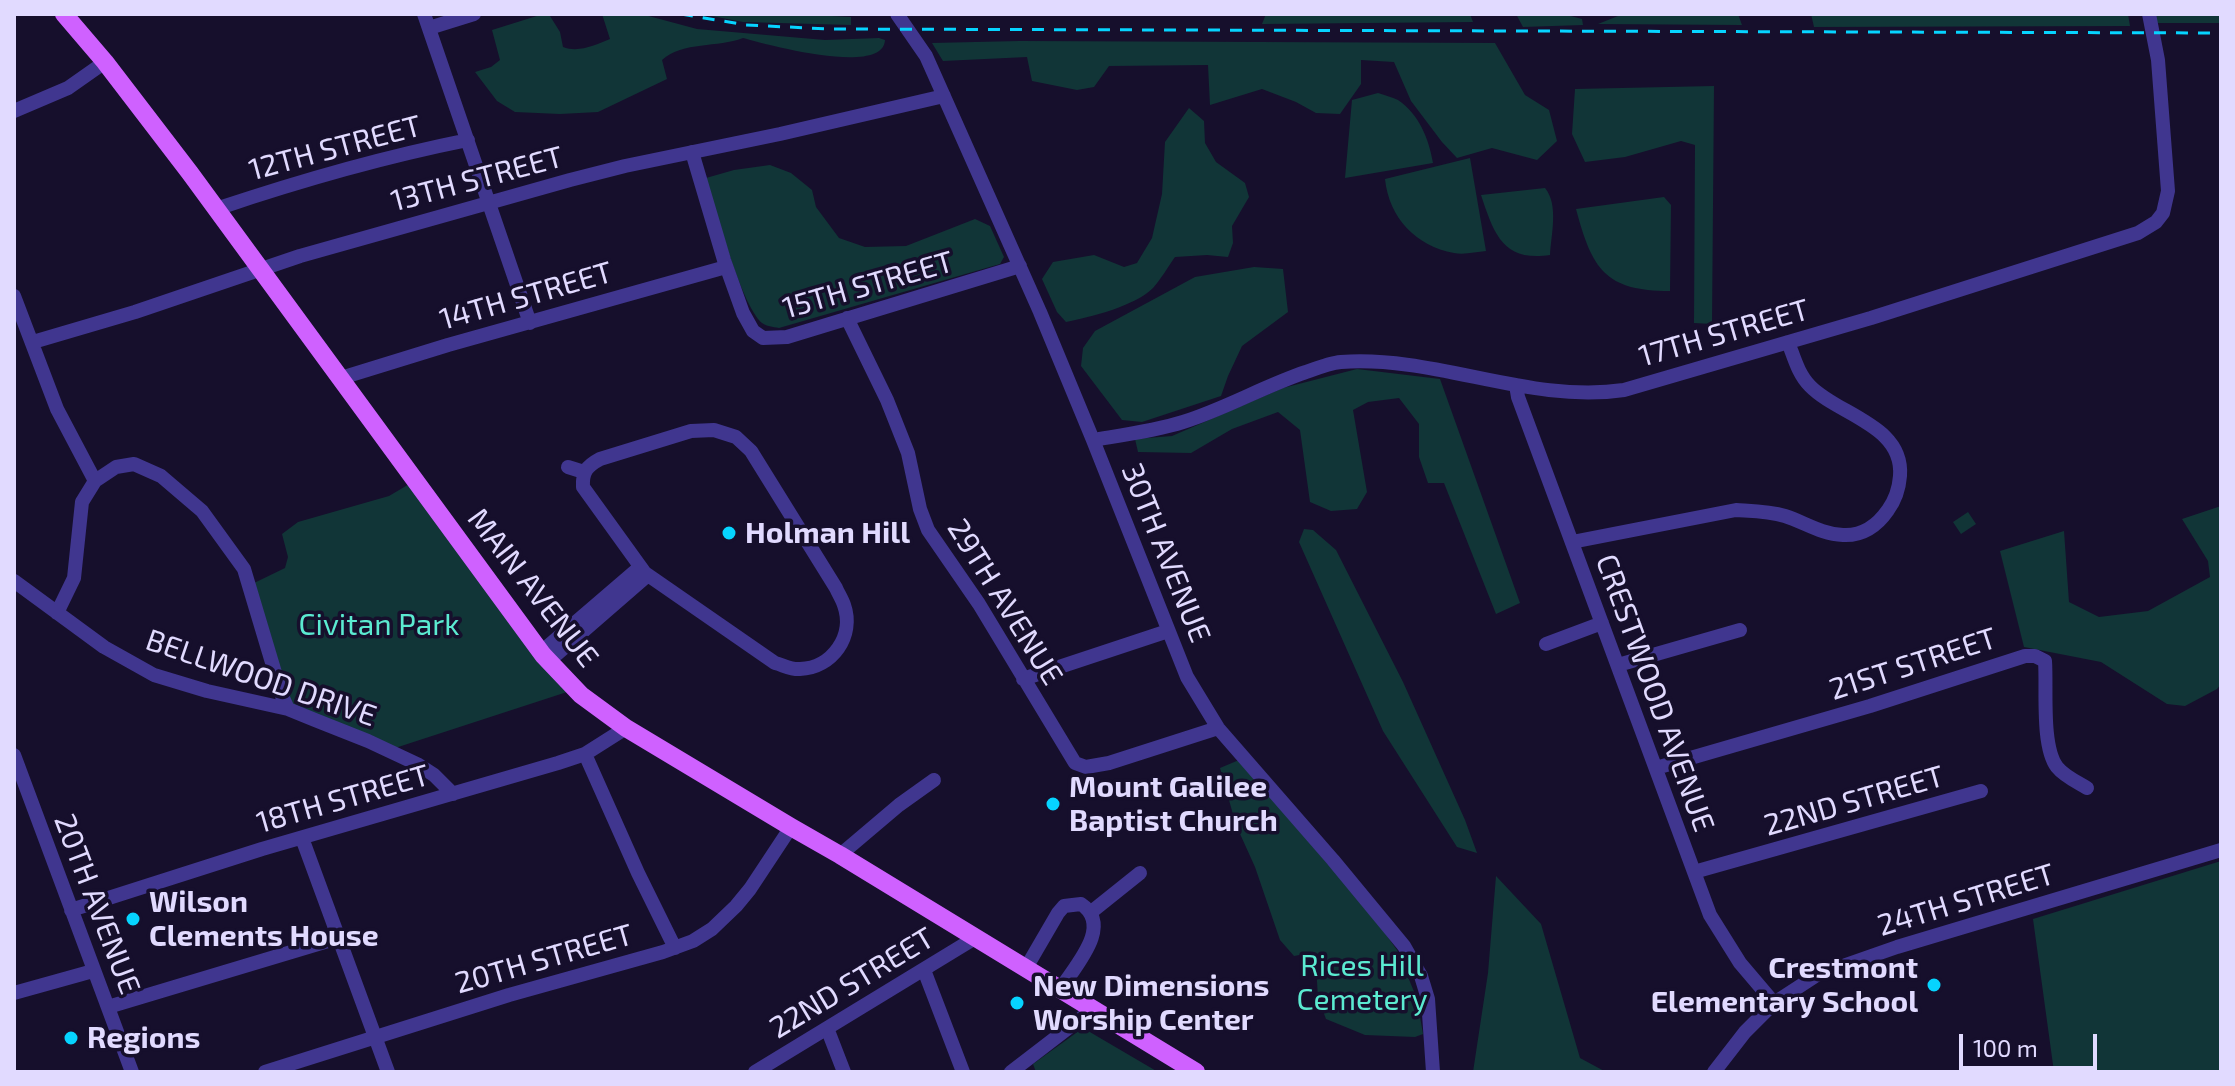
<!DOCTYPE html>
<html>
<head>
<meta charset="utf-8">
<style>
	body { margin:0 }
	#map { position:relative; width:2235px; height:1086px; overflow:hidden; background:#160f2c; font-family:"Exo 2",sans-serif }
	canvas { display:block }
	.frame { position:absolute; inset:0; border:16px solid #e1daff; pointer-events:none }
	.scale { position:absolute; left:1959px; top:1034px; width:138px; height:36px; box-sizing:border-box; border:4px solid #e1daff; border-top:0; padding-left:10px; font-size:24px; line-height:28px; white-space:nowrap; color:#e1daff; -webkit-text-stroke:6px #160f2c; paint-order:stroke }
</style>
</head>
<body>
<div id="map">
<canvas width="2235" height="1086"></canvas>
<div class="frame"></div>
<div class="scale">100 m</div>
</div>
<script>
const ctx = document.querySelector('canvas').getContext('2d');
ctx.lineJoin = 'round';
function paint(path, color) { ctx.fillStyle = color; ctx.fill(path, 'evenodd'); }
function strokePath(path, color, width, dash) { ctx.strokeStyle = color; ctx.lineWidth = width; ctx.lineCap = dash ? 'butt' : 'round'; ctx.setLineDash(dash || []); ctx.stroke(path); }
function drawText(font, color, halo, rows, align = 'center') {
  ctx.font = font + ' "Exo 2",sans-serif'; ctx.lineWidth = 7; ctx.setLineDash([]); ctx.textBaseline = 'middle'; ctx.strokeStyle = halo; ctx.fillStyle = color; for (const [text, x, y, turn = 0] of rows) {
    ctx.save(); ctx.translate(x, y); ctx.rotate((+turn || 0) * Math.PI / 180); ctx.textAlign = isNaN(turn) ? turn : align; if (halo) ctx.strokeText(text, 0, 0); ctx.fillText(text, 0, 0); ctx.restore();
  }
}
paint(new Path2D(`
	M602 14H641L697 29 825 40 879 38 885 40C883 77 765 44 743 38 718 48 683 41 662 60L667 79 598 112 560 114 515 112 497 101 475 72 491 67 500 60 492 30 540 15 550 16 560 32 563 47C579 53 595 45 610 39Z
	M701 14H795L851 17V25L743 22Z
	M1266 14H1470L1473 22 1262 24Z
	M1516 14H1563L1582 19 1583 25 1523 27Z
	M1623 14H1738L1742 25 1598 24Z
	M1811 14H2128L2130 26 1814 27Z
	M2155 14H2221V23H2157Z
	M1020 41 1495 43 1525 95 1549 110 1557 141 1537 160 1492 148 1457 158 1442 142 1411 101 1394 62 1361 60V84L1340 114 1316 113 1296 102 1262 89 1210 105 1208 65 1109 66 1094 87 1077 90 1032 81 1027 57 943 61 932 43Z
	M1714 86 1712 324 1694 323 1695 145 1681 141 1625 157 1585 162 1572 134 1575 89Z
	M1378 93C1384 95 1392 97 1398 100 1419 114 1429 139 1433 163L1345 178 1352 100Z
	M1189 108 1204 121 1205 143 1216 162 1245 183 1249 197 1232 226 1233 243 1228 257 1207 255 1175 257C1168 267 1161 279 1153 288 1135 306 1091 317 1066 322L1057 312 1042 279 1053 262 1094 255 1124 267 1137 263 1152 238 1162 194 1165 142Z
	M1470 158 1486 251C1476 252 1464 255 1454 253 1416 246 1389 218 1385 179Z
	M770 165 791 173 812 190 816 207 839 238 865 247 906 246 975 219 990 226 1004 257 1000 264 779 328C773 327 766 326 762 323 740 303 716 209 706 178L734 170Z
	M1545 188C1559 205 1551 235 1550 255 1503 262 1494 234 1481 195Z
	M1664 197 1671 205 1670 291C1605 291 1592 269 1576 209Z
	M1254 267 1283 269 1288 312 1242 346 1228 376 1221 396 1142 422 1122 420 1081 366 1083 348 1095 331 1195 277Z
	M1357 369 1440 379 1520 603 1496 614 1444 483H1428L1419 457V424L1399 398 1368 402 1353 410 1367 492 1357 509 1331 511 1310 502 1300 430 1278 412 1232 429 1191 453 1138 452 1135 439 1172 436 1283 388Z
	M411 483 567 692 389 750 291 708 252 584 285 568 288 557 282 534 298 522 389 496Z
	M2221 506V684L2217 689 2185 706 2167 704 2101 662 2024 647 2000 551 2064 531 2069 602 2099 617 2148 611 2210 577 2208 561 2182 519Z
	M1968 512 1976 524 1961 534 1953 522Z
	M1304 529 1313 530 1336 550 1403 682 1465 820 1477 853 1457 847 1383 731 1299 542Z
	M1239 760 1374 918 1397 950 1417 999 1423 1034 1415 1037 1365 1035 1326 1019 1318 998 1316 965 1310 953 1294 956 1280 940 1255 867 1236 825 1220 768Z
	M2221 861V1072H2054L2033 919Z
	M1496 876 1541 924 1580 1058 1606 1072H1473L1488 973Z
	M1083 1028 1158 1072H1036L1033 1064Z`), '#113537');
strokePath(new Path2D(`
	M424 14 530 323
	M897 14 926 56 1040 312 1093 440 1187 677 1218 728 1333 860 1404 946 1421 976 1428 999 1433 1072
	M429 28 474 14
	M14 111 68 88 105 62
	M692 152 724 260 743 313 753 331 763 338 787 337 1020 266
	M216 209C299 181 383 157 468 140
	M14 296 57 409 95 481
	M847 318 887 400 908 453 920 509 928 530 979 604 1075 763 1086 767 1109 763 1218 728
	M33 342 135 312 300 256 570 180 625 166 780 134 944 96
	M341 378 448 345 726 267
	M1516 385 1518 397 1710 915 1740 963 1774 1003
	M714 430 736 437 751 451 836 588C838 593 842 599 844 605 855 636 832 668 800 669 792 670 783 665 775 663L645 573 583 487C582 472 587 466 600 459L691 431Z
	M1093 440C1123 435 1154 431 1183 422 1225 409 1264 386 1306 372 1317 368 1330 363 1341 362 1437 355 1529 404 1624 390L1871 318 2138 233 2156 222 2163 213 2168 191 2158 60 2149 14
	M568 467 584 472
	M1572 542 1736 510C1752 511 1769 511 1785 516 1804 522 1821 534 1843 535 1863 536 1877 526 1888 510 1896 499 1899 489 1900 476 1904 425 1838 415 1810 386 1798 374 1794 357 1788 342
	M14 581 104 647 154 675 207 691 288 709 315 720 368 741 417 764 434 775 453 794
	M57 613 74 578 82 502 95 481 116 467 134 464 161 476 202 511 244 569 282 696 288 709
	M1546 644 1602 623
	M543 655 557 654 648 575
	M543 655 548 646 640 567
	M1618 665 1740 630
	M1023 679 1168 631
	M585 754 638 873 675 948
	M14 755 132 1072
	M1656 768 1870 706 2025 656H2035L2045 661C2047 687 2041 746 2057 767 2064 776 2077 782 2087 788
	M302 838 388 1072
	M840 855 899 805 934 780
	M1694 872 1981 791
	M71 910 262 849 558 763 585 754 626 728
	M1090 913 1140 873
	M1026 968 1058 913 1064 906 1081 904C1114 926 1074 967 1060 990
	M924 970 963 1072
	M14 993 93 971
	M108 1007 338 938
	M827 1028 844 1072
	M265 1072 509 995 663 952 693 941 712 929 736 906 750 889 791 827
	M755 1072 975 938
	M1011 1072 1093 1009
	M1714 1072 1745 1032 1774 1003 1817 975 1897 947 2221 850`), '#40368f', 14);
strokePath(new Path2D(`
	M64 14 105 62 190 173 543 655 581 695 626 728 791 827 840 855 1196 1072`), '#cf61ff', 18);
strokePath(new Path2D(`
	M681 14 746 25 829 29 2221 33`), '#06d4ff', 3, [12, 10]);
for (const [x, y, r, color] of [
	[729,533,8,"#06d4ff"],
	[1053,804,8,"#06d4ff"],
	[133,919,8,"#06d4ff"],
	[1934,985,8,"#06d4ff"],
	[1017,1003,8,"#06d4ff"],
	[71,1038,8,"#06d4ff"]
]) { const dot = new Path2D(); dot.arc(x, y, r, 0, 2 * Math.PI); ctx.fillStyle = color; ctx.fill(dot); strokePath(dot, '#160f2c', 3); }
drawText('30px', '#e1daff', '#160f2c', [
	["12TH STREET",335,148,-15],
	["13TH STREET",477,179,-15],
	["15TH STREET",868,285,-16],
	["14TH STREET",526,296,-16],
	["17TH STREET",1724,333,-16],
	["30TH AVENUE",1166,553,68],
	["MAIN AVENUE",533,588,52],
	["29TH AVENUE",1005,602,58],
	["21ST STREET",1913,664,-18],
	["BELLWOOD DRIVE",261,678,19],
	["CRESTWOOD AVENUE",1655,693,70],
	["18TH STREET",343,799,-16],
	["22ND STREET",1854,801,-16],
	["24TH STREET",1966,900,-17],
	["20TH AVENUE",97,904,69],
	["20TH STREET",544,959,-16],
	["22ND STREET",852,983,-31]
]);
drawText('bold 30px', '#e1daff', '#160f2c', [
	["Holman Hill",745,533],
	["Mount Galilee",1069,787],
	["Baptist Church",1069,821],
	["Wilson",149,902],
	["Clements House",149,936],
	["Crestmont",1918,968,"right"],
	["Elementary School",1918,1002,"right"],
	["New Dimensions",1033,986],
	["Worship Center",1033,1020],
	["Regions",87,1038]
], 'left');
drawText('30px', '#5bead1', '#160f2c', [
	["Civitan Park",379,625],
	["Rices Hill",1362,966],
	["Cemetery",1362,1000]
]);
</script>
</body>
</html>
